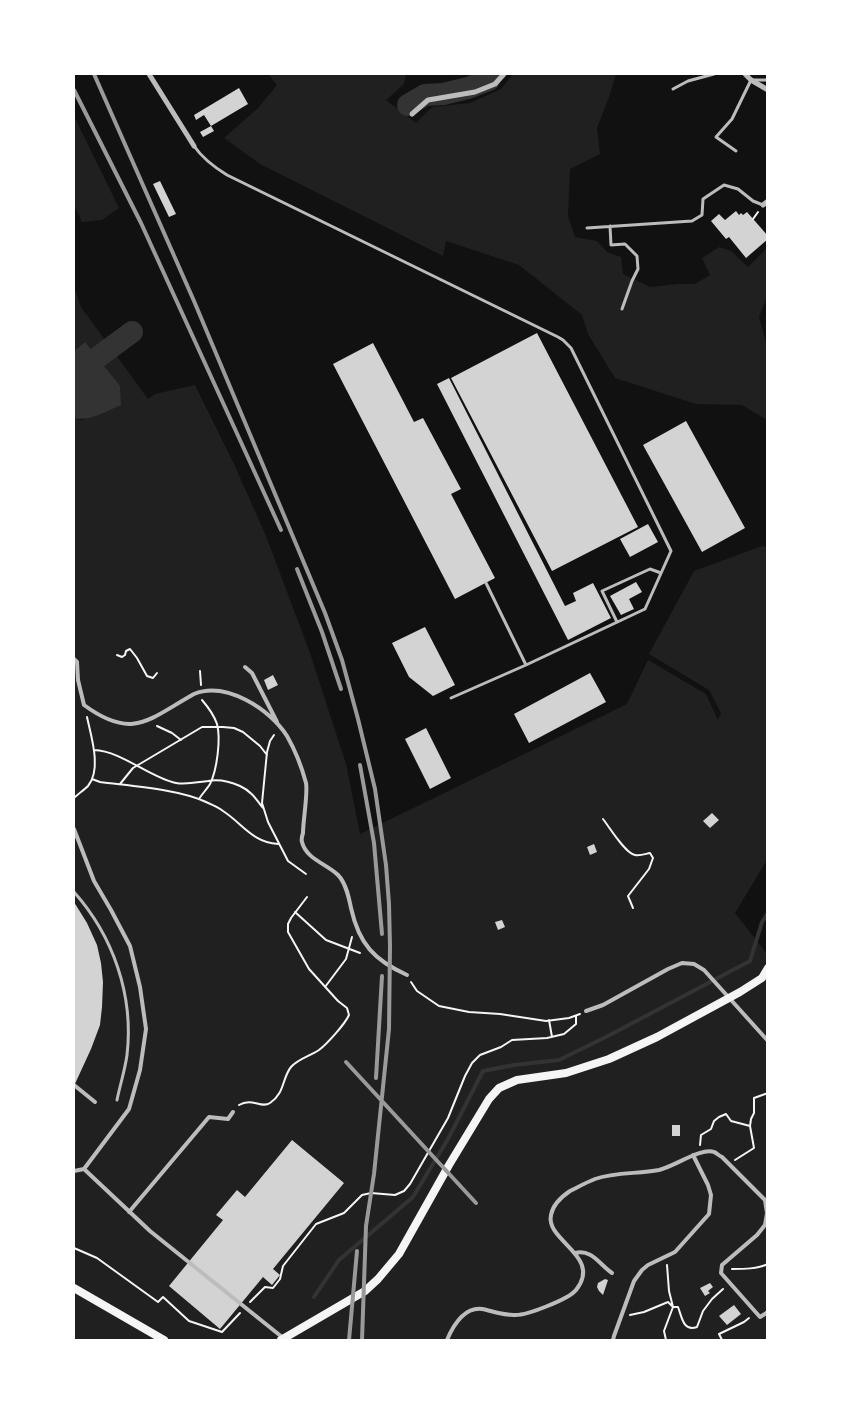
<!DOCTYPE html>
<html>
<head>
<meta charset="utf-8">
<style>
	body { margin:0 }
	#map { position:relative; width:841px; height:1414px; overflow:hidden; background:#111; font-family:Raleway,sans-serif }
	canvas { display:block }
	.frame { position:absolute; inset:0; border:75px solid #fff; pointer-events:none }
</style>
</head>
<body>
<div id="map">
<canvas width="841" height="1414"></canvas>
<div class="frame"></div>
</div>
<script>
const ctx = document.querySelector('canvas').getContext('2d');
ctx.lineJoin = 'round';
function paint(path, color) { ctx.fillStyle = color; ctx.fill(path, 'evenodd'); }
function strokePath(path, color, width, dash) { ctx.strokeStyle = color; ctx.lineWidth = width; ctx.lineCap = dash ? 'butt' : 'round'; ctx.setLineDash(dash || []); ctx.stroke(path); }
paint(new Path2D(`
	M268 74H406L404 84 386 100 416 123 432 107 470 103 501 89 513 74H616L609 97 597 128 600 154 570 169 568 216 575 237 597 241 607 252 621 257 623 274 650 287 677 284H695L710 275 702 258 719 247 731 251 748 267 767 248V297L759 317 767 346V420L742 405 696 404 615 378 588 334 582 315 519 265 446 241 443 256 260 164 224 138 258 108 277 85Z
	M74 116 119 208 102 220 82 222 74 205Z
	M74 287 81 307 148 399 155 394 195 385 234 464 266 536 310 653 346 764 360 834 627 704 648 660 706 694 718 720 721 713 709 690 649 654 694 571 762 546 767 547V860L735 913 767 954V1340H74V418L81 420 102 413 85 342 74 351Z`), '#202020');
paint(new Path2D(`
	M85 342 120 386 121 405C107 411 89 422 74 418V351Z`), '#333');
strokePath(new Path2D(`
	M314 1297 339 1260 413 1197 448 1139 483 1071 514 1065 559 1060 606 1037 750 961 762 922 768 913`), '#333', 4);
strokePath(new Path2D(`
	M408 105 425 95 443 94 468 88 489 80
	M90 363 132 332`), '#333', 22);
paint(new Path2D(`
	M239 88 248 104 211 126 214 131 203 137 200 132 211 126 204 115 196 120 194 115Z
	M160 181 176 214 169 217 153 184Z
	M736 211 739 215 741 213 743 215 747 212 768 236V239L746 258 729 237 726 239 711 221 719 214 725 220Z
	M537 333 638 527 552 571 451 378Z
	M373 343 414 422 423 418 461 489 451 494 495 578 455 599 333 364Z
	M449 378 565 606 576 601 573 593 593 583 611 618 568 640 437 384Z
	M686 421 745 528 702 552 643 445Z
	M648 524 658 542 630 557 620 539Z
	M636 582 642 592 629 599 634 609 621 615 610 596Z
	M425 627 455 685 433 696 409 677 392 643Z
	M590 673 606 702 529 743 514 714Z
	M273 675 278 685 268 690 264 680Z
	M426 728 451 778 430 789 405 739Z
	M712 813 719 820 710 828 703 821Z
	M594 844 597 852 590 855 587 847Z
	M74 902 87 923 97 945 101 963 103 982 102 1007 100 1025 91 1049 74 1086Z
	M502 920 505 927 498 930 495 922Z
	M672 1125H680V1136H672Z
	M292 1140 344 1183 273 1269 280 1275 272 1285 263 1277 220 1329 169 1286 223 1220 216 1215 237 1190 245 1197Z
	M605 1279 608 1280 603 1295 599 1291 597 1287 598 1283Z
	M710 1283 713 1287 708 1291 710 1293 705 1296 700 1288Z
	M734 1305 741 1314 727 1325 719 1316Z`), '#d3d3d3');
strokePath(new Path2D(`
	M753 219 758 212
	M117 655 122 657 125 655 126 651 130 649 137 658 147 676 153 678 157 673
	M200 671 201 685
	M157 726 172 733 181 740
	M274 735 270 741 267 752 262 803 268 822 288 861 306 874
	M94 750C122 751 150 778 176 783 187 785 198 782 208 781 219 779 231 782 240 786 251 791 256 799 263 808
	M92 779 100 782C131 786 179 789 206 802 212 805 218 807 223 811 243 824 252 842 278 844
	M120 784 133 768 202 727H223L234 728 243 732 260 746 267 755
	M74 798C78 794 84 790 88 786 102 769 91 736 87 717
	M199 799C202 794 207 789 210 784 217 770 221 739 217 724 214 715 208 707 202 700
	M603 819C610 828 625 853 635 855 640 856 645 854 650 853L653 858 649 869 628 896 633 908
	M295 912 326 940 360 953
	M411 982 417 991 439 1006 469 1012 500 1014 546 1021 569 1018 580 1014
	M325 987 346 959 352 937
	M549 1020 552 1037
	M239 1105C252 1097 261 1109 270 1103 285 1093 282 1078 291 1067 298 1059 310 1056 319 1050 327 1044 345 1024 349 1015L347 1008 338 1001 309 969 288 932V924L291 918 307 897
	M700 1145 701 1135 711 1129 714 1121 719 1117 726 1114 731 1121 750 1126
	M735 1160 754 1148 750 1126 751 1119 754 1113V1098L768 1093
	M74 1248 97 1258 158 1302 163 1297 189 1321 222 1332 240 1313
	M732 1269C744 1269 757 1269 768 1264
	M250 1302 265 1287 273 1288 280 1279 283 1266 316 1224 344 1213 362 1195 371 1193 395 1195 404 1191 410 1184 448 1118 465 1076 472 1063 480 1055 501 1047 512 1040 547 1038 564 1034 576 1024V1016
	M630 1315 644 1312 668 1302 673 1307H678C682 1317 683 1332 697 1327L703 1311 712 1299 723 1289
	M666 1340 664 1331 673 1307 669 1291 667 1265
	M722 1340 719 1334 744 1322 749 1318`), '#f5f5f5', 2);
strokePath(new Path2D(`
	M673 89 688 81 714 74
	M194 146C203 159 214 167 227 175L558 337 563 340 571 348 671 551 645 609 526 665 486 583
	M736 151 716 137 732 119 751 80H768
	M610 226 611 245 625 244 637 256 638 269 632 281 622 309
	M587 228 692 221 702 215 703 199 724 185 738 189 753 201 763 205
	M617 622 602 591 650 569 661 573
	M451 698 526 665
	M74 892C113 936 134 995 127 1055 125 1070 120 1085 117 1100`), '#bcbcbc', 3);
strokePath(new Path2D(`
	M74 659 77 662 78 680 84 705C133 741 149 719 194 694 226 681 270 709 287 736 295 750 302 768 306 783 308 793 303 821 303 833 302 836 301 839 302 842 306 859 327 864 338 875 346 883 349 898 351 908 359 944 374 960 407 975
	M245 667 252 673 277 722
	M74 829 94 881 111 910 130 946 140 987 146 1029 140 1070 129 1109 84 1169 150 1231 282 1337
	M586 1011 603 1005 668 969 682 963 694 964 704 970 768 1041
	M74 1085 95 1102
	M74 1171 84 1169
	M129 1212 209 1117 228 1119 233 1112
	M575 1253C592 1249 599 1264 612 1273
	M447 1340C453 1326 464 1307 482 1309 492 1311 503 1315 514 1315 526 1316 569 1299 576 1290 603 1256 545 1241 551 1215 553 1204 561 1197 570 1191 578 1187 587 1182 595 1179 615 1172 638 1174 659 1170 673 1167 702 1147 714 1152 717 1153 719 1156 722 1157L765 1200 767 1213 765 1225 757 1235 722 1265 721 1273 760 1317 768 1312
	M613 1340 614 1336 634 1281 642 1270 648 1265 675 1252 709 1214 711 1195 708 1185 693 1155`), '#bcbcbc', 4);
strokePath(new Path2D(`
	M149 74 194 146
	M745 74 751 80 768 90
	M412 114 428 100 475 92 495 84 504 74
	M763 205 768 201`), '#bcbcbc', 5);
strokePath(new Path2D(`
	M74 1288 164 1340
	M281 1340 365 1291 378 1279 399 1254 449 1165 489 1099 499 1088 517 1080 566 1073 609 1059 657 1037 740 992 762 978 768 968`), '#f5f5f5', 8);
strokePath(new Path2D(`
	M94 74 194 301 325 613 342 660 358 719 375 789 386 865 389 904 390 946 389 1029 374 1174 366 1226 362 1340
	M74 90 141 223 281 530
	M297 569 322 632 341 689
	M360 765 374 843 382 934
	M346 1062 476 1203
	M376 1078 382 976
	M349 1340 357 1251`), '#9a9a9a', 4);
</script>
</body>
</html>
